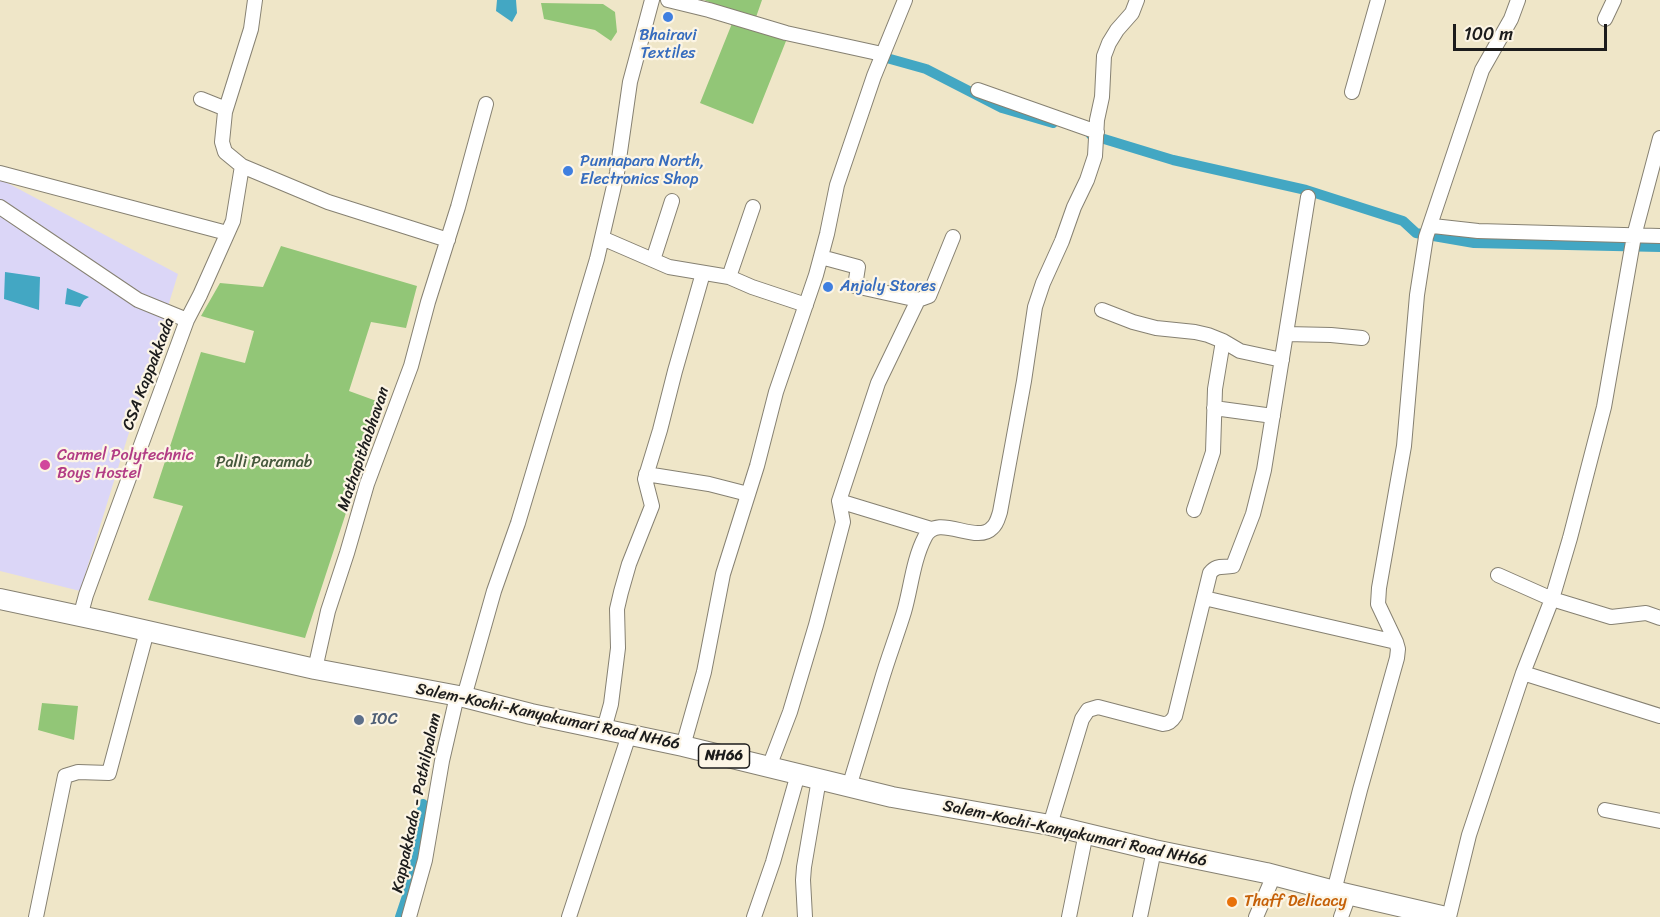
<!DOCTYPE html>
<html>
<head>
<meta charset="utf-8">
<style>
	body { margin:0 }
	#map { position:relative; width:1660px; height:917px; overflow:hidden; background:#efe6c8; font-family:Sriracha,sans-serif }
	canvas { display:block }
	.scale { position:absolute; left:1453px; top:24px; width:154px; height:27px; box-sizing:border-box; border:3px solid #1c1c1c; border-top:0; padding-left:8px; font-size:18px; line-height:21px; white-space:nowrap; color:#1c1c1c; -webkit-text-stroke:4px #fcf5e5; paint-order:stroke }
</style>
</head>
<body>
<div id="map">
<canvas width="1660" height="917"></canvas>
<div class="scale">100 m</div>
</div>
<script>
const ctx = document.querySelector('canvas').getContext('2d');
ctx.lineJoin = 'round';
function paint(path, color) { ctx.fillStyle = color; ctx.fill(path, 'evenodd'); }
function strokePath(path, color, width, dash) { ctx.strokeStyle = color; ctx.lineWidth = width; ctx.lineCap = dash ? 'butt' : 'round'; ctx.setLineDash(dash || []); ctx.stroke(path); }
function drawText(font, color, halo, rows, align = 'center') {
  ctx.font = font + ' Sriracha,sans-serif'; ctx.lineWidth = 4.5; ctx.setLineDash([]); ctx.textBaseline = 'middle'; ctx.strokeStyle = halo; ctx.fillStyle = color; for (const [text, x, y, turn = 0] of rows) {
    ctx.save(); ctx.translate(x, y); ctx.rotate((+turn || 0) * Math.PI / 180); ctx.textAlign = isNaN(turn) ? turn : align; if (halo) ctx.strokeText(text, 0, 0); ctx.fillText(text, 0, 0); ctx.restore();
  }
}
paint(new Path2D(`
	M0 179 178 274 80 591 0 571Z`), '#dbd6f7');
paint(new Path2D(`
	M704 0H762L755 20Z
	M541 3 603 4 615 12 617 32 611 41 595 30 544 19Z
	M733 21 786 41 753 124 700 103Z
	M281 246 417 286 406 328 371 322 349 391 382 403 305 638 148 600 183 506 153 498 201 352 245 363 254 331 201 316 220 283 263 287Z
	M42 703 78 706 74 740 38 730Z`), '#92c677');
paint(new Path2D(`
	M497 0H516L517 13 512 22 496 11Z
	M5 272 40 277 39 310 4 299Z
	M67 288 89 297 84 300 80 307 65 304Z`), '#43a7c3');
strokePath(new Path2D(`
	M876 55 926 69 1002 108 1053 123
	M1091 135 1173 160 1306 190 1403 221 1416 233 1474 243 1660 247
	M400 917 407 896 423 804`), '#43a7c3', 10);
const minor = new Path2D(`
	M255 0 251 29 225 112 222 142 225 152 242 166 328 202 448 240
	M668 0 709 10 786 33 882 54
	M1605 19 1614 0
	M978 90 1097 132
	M1352 92 1378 0
	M201 99 226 109
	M0 173 227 233
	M0 207 138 300 187 320
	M1430 227 1433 226 1478 231 1660 236
	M602 238 669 267 729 277 752 287 806 305
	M821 257 858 267 855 286 918 300
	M653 260 672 201
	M729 277 753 207
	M1102 310 1133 322 1156 328 1195 332 1208 335 1223 341 1240 351 1282 360
	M1286 334 1331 335 1362 338
	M1214 408 1273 416
	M646 474 709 484 748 494
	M1194 510 1213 452 1215 389 1223 341
	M931 529 839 501 878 383 918 300 929 296 953 237
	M1498 575 1552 599 1611 617 1646 613 1660 618
	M1204 598 1396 642
	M80 617 86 595 187 320 200 295 233 221 242 166
	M315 669 328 611 347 553 367 484 411 366 428 302 458 207 486 104
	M1523 673 1660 716
	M464 697 494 591 518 523 597 259 617 173 630 82 652 0
	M604 729 611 704 618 648 617 609 621 592 629 564 652 506 645 479 660 430 675 371 703 273
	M683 746 704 672 723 574 757 466 776 392 816 275 827 234 837 185 874 76 905 0
	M769 767 790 712 816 625 843 522 839 501
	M849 787C860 752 870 717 881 682 888 658 897 635 904 612 911 588 913 560 925 537 937 512 976 545 992 528 997 524 998 518 1000 512L1024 381 1035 307 1043 283 1062 241 1074 207 1087 180 1095 156 1097 120 1102 97 1104 56 1109 43 1117 30 1132 13 1137 0
	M1605 810 1660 821
	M1050 825 1082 719 1088 710 1098 707 1163 724C1169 724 1172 721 1175 716L1210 573C1217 564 1223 568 1233 566L1253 514 1264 470 1308 197
	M1334 891 1360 790 1397 658 1398 649 1396 642 1378 604 1379 588 1404 446 1417 295 1426 237 1482 70 1511 19 1518 0
	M36 917 65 776 78 772 109 773 147 631
	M409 917 425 860 442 761 457 696
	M569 917 629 735
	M754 917 773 862 798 774
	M805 917 803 880 804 867 819 779
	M1069 917 1086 833
	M1140 917 1154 850
	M1256 917 1274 875
	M1341 917 1349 895
	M1449 917 1469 835 1523 673 1552 599 1570 538 1604 407 1634 236 1660 138`);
const highway = new Path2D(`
	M0 599 108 622 315 669 464 697 531 714 683 746 892 797 1050 825 1154 850 1266 873 1334 891 1446 917`);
strokePath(minor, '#868172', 16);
strokePath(highway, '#868172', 22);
strokePath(minor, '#fff', 14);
strokePath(highway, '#fff', 20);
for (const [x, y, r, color] of [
	[668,17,6,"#3f7fe0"],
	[568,171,6,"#3f7fe0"],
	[828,287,6,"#3f7fe0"],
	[45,465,6,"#d1479c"],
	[359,720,6,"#5c6f8a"],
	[1232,902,6,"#e8710a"]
]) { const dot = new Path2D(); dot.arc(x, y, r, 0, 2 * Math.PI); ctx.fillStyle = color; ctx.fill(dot); strokePath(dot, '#fcf5e5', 2); }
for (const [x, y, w] of [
	[724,756,51]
]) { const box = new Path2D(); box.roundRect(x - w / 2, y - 12, w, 24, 4.5); ctx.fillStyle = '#fcf5e5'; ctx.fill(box); strokePath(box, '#1c1c1c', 1.5); }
drawText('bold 15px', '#1c1c1c', null, [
	["NH66",724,756]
]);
drawText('16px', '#366cbe', '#fcf5e5', [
	["Bhairavi",668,36,"center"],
	["Textiles",668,54,"center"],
	["Punnapara North,",580,162],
	["Electronics Shop",580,180],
	["Anjaly Stores",840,287]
], 'left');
drawText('16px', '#1c1c1c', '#fcf5e5', [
	["CSA Kappakkada",149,374,-69],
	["Mathapithabhavan",364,449,-71],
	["Salem-Kochi-Kanyakumari Road NH66",548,717,12],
	["Kappakkada - Pathilpalam",417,803,-78],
	["Salem-Kochi-Kanyakumari Road NH66",1075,834,12]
]);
drawText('16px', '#b23c85', '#fcf5e5', [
	["Carmel Polytechnic",57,456],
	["Boys Hostel",57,474]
], 'left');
drawText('16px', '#45583c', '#fcf5e5', [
	["Palli Paramab",264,463]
]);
drawText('16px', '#4e5e75', '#fcf5e5', [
	["IOC",371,720]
], 'left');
drawText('16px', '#c56008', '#fcf5e5', [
	["Thaff Delicacy",1244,902]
], 'left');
</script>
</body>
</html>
